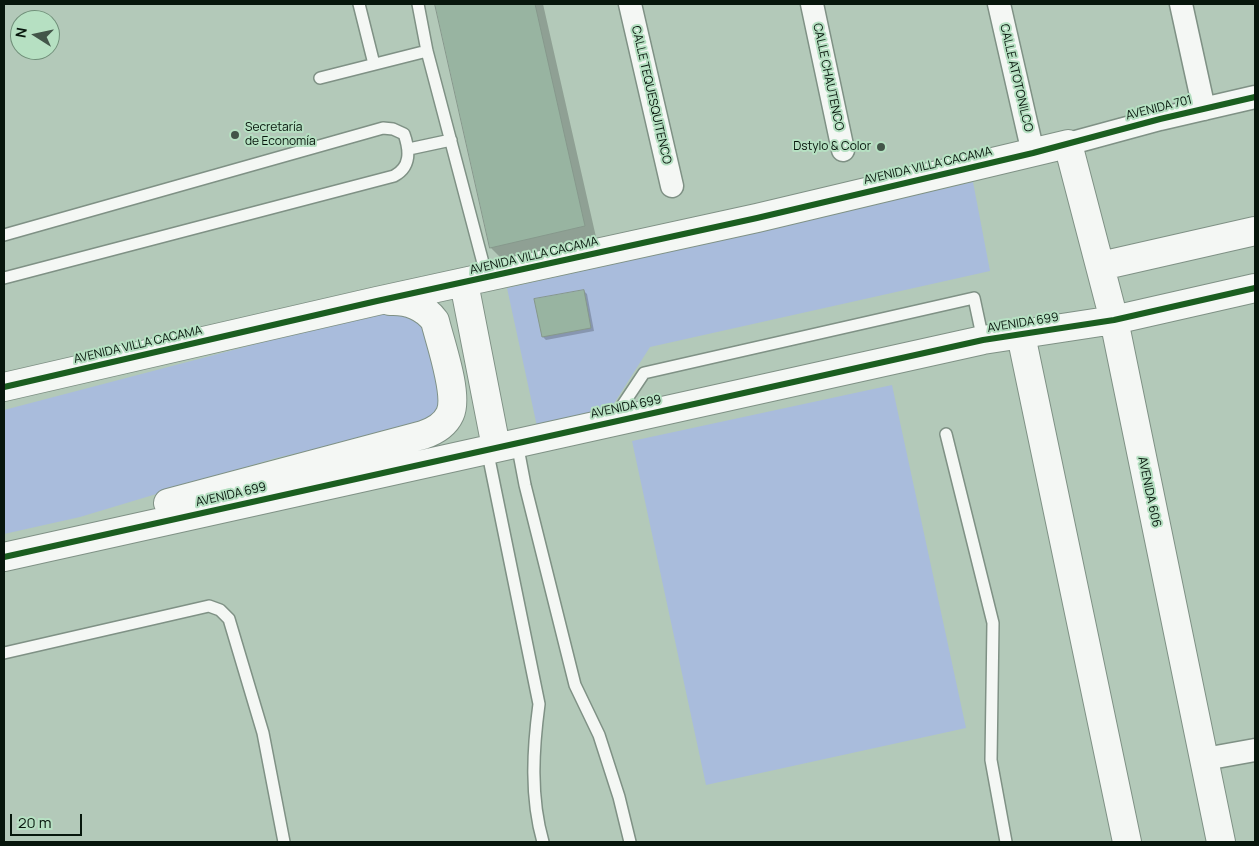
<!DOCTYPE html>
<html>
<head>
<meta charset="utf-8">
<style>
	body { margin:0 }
	#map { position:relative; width:1259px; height:846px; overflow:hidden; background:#b3c9b9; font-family:Manrope,sans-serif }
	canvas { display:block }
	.frame { position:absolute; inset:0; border:5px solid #07160c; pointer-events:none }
	.north { position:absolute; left:10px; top:10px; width:50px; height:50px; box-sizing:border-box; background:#b6e0c2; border:1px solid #708f79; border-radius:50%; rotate:280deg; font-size:14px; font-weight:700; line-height:20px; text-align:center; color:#07160c }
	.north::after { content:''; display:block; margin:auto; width:18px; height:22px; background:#435549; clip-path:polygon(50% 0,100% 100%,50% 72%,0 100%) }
	.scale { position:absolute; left:10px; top:814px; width:72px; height:22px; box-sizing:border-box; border:2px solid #07160c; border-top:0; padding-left:6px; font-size:15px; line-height:18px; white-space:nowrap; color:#07160c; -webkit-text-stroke:4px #b6e0c2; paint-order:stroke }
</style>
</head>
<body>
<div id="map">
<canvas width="1259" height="846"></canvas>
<div class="frame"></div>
<div class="north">N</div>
<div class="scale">20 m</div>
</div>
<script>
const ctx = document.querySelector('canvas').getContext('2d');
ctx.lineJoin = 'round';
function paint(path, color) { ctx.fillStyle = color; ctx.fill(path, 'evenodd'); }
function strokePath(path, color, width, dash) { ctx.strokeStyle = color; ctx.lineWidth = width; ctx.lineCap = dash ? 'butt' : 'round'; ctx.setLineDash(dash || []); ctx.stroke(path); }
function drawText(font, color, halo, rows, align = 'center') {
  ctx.font = font + ' Manrope,sans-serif'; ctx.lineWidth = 4; ctx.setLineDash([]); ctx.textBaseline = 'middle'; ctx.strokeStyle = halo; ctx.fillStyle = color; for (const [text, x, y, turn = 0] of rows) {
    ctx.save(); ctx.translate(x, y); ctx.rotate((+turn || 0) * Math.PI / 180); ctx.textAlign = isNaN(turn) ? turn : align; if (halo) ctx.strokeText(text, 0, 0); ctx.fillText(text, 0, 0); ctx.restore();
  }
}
paint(new Path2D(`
	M973 182 990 271 650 347 606 416 538 431 507 288Z
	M405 305 429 319 441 410 424 424 276 458 80 517 4 534V410Z
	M892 385 966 728 706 785 632 441Z`), '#a9bcdc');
paint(new Path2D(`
	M436 4H543L596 237 502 259 491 248Z
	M584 291 587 294 594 331 546 340 543 337Z`), '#0003');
const building = new Path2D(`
	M435 4H535L585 226 490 248Z
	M584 290 591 328 542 337 534 299Z`);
paint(building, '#98b4a1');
strokePath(building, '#86988c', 1);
const lane = new Path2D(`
	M359 4 374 64
	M418 4 427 51 487 278
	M320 78 427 51
	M409 149 451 140
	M4 235 383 128 393 129 404 134C410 151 411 167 394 176L4 278
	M614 418 644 373 974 298 983 340
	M946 434 993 623 991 760 1006 842
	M517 443 525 485 575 685 599 735 619 797 630 842
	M487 449 539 704C533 749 530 797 543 842
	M4 653 209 606 220 610 229 619 263 733 284 842`);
const street = new Path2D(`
	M630 4 672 186
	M812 4 843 150
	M999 4 1033 153
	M1181 4 1204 109
	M1068 144 1160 119 1255 97
	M1205 759 1255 750`);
const secondary = new Path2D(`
	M1101 266 1255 231
	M464 283 496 447
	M1021 335 1127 842
	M4 387 377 301 757 218 1068 144 1114 320 1221 842
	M168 503 423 435C435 431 445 425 450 414 459 395 440 342 435 321 425 307 408 300 390 301
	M4 557 983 340 1114 320 1255 288`);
strokePath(lane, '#7f9185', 14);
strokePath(street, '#7f9185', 25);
strokePath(secondary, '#7f9185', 30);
strokePath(lane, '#f4f7f4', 11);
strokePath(street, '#f4f7f4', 22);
strokePath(secondary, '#f4f7f4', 28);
strokePath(new Path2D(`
	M4 387 377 301 757 218 1033 153 1160 119 1255 97
	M4 557 983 340 1114 320 1255 288`), '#1b5e20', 6);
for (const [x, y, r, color] of [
	[235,135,5,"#435549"],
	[881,147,5,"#435549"]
]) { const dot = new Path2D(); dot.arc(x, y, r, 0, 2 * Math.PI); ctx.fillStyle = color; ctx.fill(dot); strokePath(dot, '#b6e0c2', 2); }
drawText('12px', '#07160c', '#b6e0c2', [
	["CALLE CHAUTENCO",828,77,78],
	["CALLE ATOTONILCO",1016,78,77],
	["CALLE TEQUESQUITENCO",651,95,77],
	["AVENIDA 701",1159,108,-14],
	["AVENIDA VILLA CACAMA",928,166,-13],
	["AVENIDA VILLA CACAMA",534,256,-13],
	["AVENIDA 699",1023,323,-9],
	["AVENIDA VILLA CACAMA",138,345,-13],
	["AVENIDA 699",626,407,-12],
	["AVENIDA 606",1149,492,78],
	["AVENIDA 699",231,495,-13]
]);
drawText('12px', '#07160c', '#b6e0c2', [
	["Secretaría",245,128],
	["de Economía",245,142],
	["Dstylo & Color",871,147,"right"]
], 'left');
</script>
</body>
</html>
